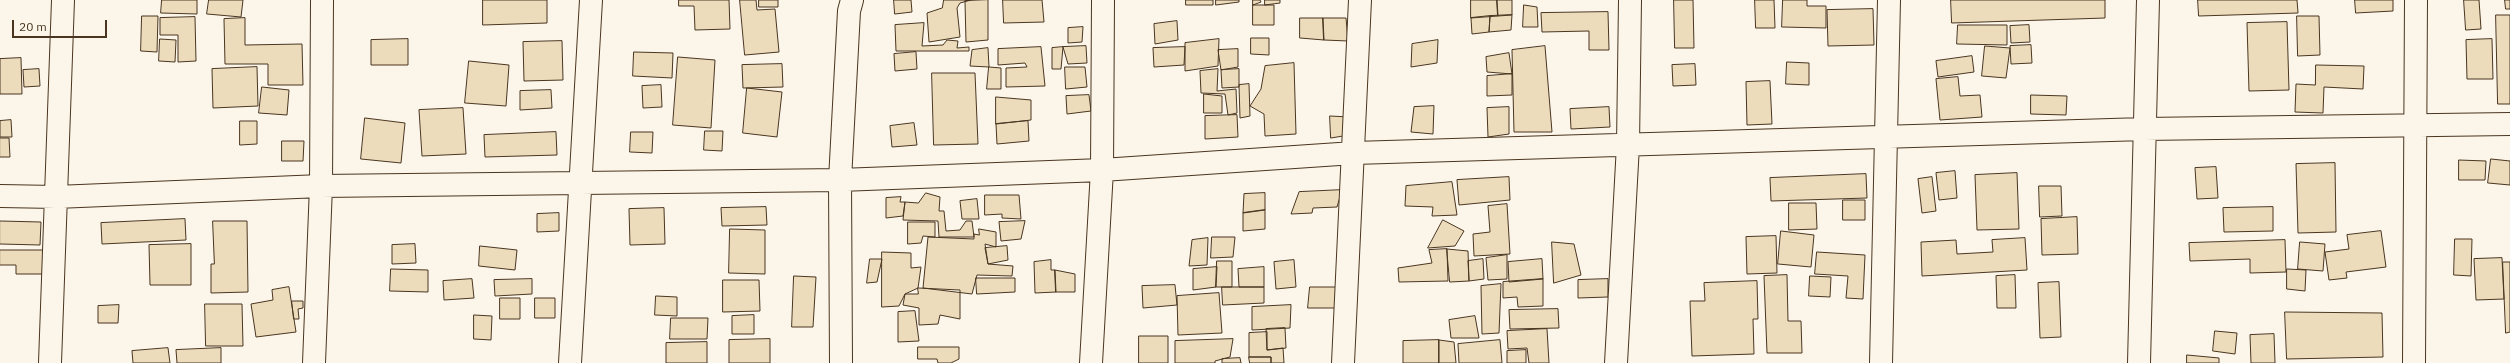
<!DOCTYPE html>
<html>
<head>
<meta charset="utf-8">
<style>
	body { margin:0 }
	#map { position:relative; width:2510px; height:363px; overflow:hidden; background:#fbf6e9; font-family:"IBM Plex Sans",sans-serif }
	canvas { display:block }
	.scale { position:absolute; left:12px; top:20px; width:95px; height:18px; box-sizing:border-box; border:2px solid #4a3520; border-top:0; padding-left:5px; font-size:12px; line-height:14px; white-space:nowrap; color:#4a3520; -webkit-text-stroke:3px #fbf6e9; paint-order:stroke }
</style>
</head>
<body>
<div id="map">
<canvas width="2510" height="363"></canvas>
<div class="scale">20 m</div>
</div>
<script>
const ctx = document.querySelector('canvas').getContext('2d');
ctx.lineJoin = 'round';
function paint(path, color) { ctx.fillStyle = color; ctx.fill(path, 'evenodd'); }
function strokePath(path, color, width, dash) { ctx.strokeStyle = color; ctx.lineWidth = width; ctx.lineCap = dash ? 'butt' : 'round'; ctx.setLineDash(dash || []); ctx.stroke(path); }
const building = new Path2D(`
	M162 0H197V14L161 13Z
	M209 0H243L241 17 207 14Z
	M483 0H547V23L483 25Z
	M679 0H729L730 29 695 30 694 6H679Z
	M740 0H756L757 10 775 9 779 52 745 55Z
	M759 0H778V7H759Z
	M894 0H911L912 12 895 14Z
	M944 0H971L960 3 957 8 960 37 929 42 927 13 942 8Z
	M988 0V40L966 42 965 1Z
	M1003 0H1042L1044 22 1004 23Z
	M1186 0H1213V5H1186Z
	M1216 0H1239V2L1216 5Z
	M1253 0H1260L1261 2 1253 5Z
	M1265 0H1280V3L1265 5Z
	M1471 0H1497L1498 16 1471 18Z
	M1497 0H1512V15L1498 16Z
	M1674 0H1693L1694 48H1675Z
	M1755 0H1774L1775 28H1756Z
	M1783 0H1807V6H1826V28L1782 27Z
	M1951 0H2105V18L1952 23Z
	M2198 0H2297L2298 13 2199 16Z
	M2355 0H2393V11L2356 13Z
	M2464 0H2479L2481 29 2466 30Z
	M2505 0H2510V9H2506Z
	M1253 5H1274V25H1253Z
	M1524 5 1537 7 1538 27H1523Z
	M1873 9 1874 45 1828 46 1827 10Z
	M1608 12 1609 50H1589V31L1542 32 1541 13Z
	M1512 15 1511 30 1489 32 1490 16Z
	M2496 15H2510V104H2498Z
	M142 16H158L157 52 141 51Z
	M1490 16 1489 32 1472 34 1471 18Z
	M2297 16H2319L2320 55 2298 56Z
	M195 17 196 61 178 62V35H160V18Z
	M245 18V45L302 44 303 85H268V64H225L224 19Z
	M1300 18H1323L1324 40 1300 38Z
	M1323 18H1346L1348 41 1324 40Z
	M1177 21 1178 40 1155 44 1154 24Z
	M2287 22 2289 90 2249 91 2247 23Z
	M924 23 922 46 943 45 947 40 958 41 957 48 969 47V51H896L895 25Z
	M1958 25H2007V45L1957 44Z
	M2029 25 2030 42 2011 43 2010 26Z
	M1083 27 1082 42 1068 43V28Z
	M1251 38H1269V55L1251 54Z
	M160 39 176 40 175 62 159 61Z
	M408 39V65H371V40Z
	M1219 39 1218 66 1185 71V43Z
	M2492 39 2493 79H2467L2466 40Z
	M1438 40 1437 63 1411 67 1412 44Z
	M562 41 563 80 524 81 523 42Z
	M2031 45 2032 63 2011 64 2010 46Z
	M1086 46 1087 63 1068 64 1063 47Z
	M1545 46 1552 132H1514L1512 50Z
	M1985 46 2010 48 2006 78 1982 76Z
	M1041 47 1045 86 1006 87V68L1027 67 1025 63 998 65V49Z
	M1063 47 1061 69H1052V48Z
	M1185 47 1184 65 1154 67 1153 48Z
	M988 48 989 67 970 66 972 50Z
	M1238 49V67L1221 70 1218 50Z
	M634 52 673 53 672 78 633 76Z
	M916 52 917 69 895 71 894 54Z
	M1509 53 1512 74 1487 72 1486 57Z
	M1972 56 1974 72 1938 77 1936 61Z
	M678 57 715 60 711 128 673 125Z
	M21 58 22 94H0V59Z
	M469 61 509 65 506 106 465 103Z
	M1787 62 1809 63V85L1786 84Z
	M1294 63 1296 134 1265 136 1264 114 1250 106 1261 89 1265 66Z
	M782 64 783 87 743 88 742 65Z
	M1695 64 1696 85 1673 86 1672 65Z
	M2316 65 2364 66 2363 89 2324 87 2323 113 2295 112 2296 84 2315 85Z
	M257 67 258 106 213 108 212 69Z
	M989 67 1001 68V89H987Z
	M1065 67H1085L1087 87 1066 89Z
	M39 69 40 86 24 87 23 70Z
	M1218 69 1217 91 1236 89 1237 113 1228 115 1225 94 1201 93 1200 71Z
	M1239 69V87L1222 88 1221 70Z
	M932 73H975L978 144 934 145Z
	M1512 74V95L1487 96V76Z
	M1958 77 1960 96 1980 95 1982 117 1940 120 1936 79Z
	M1770 81 1772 124 1747 125 1746 82Z
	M1249 84 1250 116 1240 118 1239 85Z
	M661 85 662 107 643 108 642 86Z
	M262 87 289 90 287 115 259 113Z
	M747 88 782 92 777 137 743 133Z
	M551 90 552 108 520 110V91Z
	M1204 94 1222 96V113H1204Z
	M1089 95 1091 111 1067 114 1066 96Z
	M2031 95 2067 96 2066 115 2031 114Z
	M996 97 1031 100V120L996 124Z
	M1434 106 1433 134 1411 132 1414 107Z
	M1509 107V134L1488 137 1487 108Z
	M1609 107 1610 127 1571 129 1570 109Z
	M463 108 466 154 422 156 419 110Z
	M1237 115 1238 137 1205 139V116Z
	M1330 116 1349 117V135L1331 138Z
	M365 118 405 123 401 163 361 159Z
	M11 120 12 137H0V121Z
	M240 121H257V144L240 145Z
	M1028 121 1029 141 997 144 996 124Z
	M914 123 917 145 892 147 890 126Z
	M705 131H723L722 151 704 150Z
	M556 132 557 155 485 157 484 135Z
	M631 132H653L652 153 630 152Z
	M0 138H9L10 157H0Z
	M282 141H304L303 161H282Z
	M2491 159 2510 161V185L2488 183Z
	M2459 160 2486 161 2485 180H2459Z
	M2335 163 2336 232 2298 233 2296 164Z
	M2216 167 2218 198 2197 199 2195 168Z
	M1955 171 1957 198 1939 200 1936 173Z
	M2017 173 2019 229 1977 230 1975 175Z
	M1866 174 1867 198 1771 201 1770 178Z
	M1509 177 1510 200 1459 205 1457 180Z
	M1932 177 1936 211 1922 213 1918 179Z
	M1452 182 1457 215 1432 216 1433 207 1405 206 1406 186Z
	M2039 186H2061L2062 216 2040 217Z
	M1342 190 1337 207 1313 208 1312 213 1291 214 1299 192Z
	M926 193 940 197 939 211H944L946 231 960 230 966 221H972L974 237H939L938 221 903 220 905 202 918 203Z
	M1265 193V210L1243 213 1244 194Z
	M985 195H1019L1021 219 1002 218V214L985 215Z
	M901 197 900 202H905L903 216 886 218V198Z
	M977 199 979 219H962L960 201Z
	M1843 200H1865V220H1843Z
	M1789 203H1816L1817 229 1789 230Z
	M1507 204 1510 254 1474 256 1473 234 1490 232 1488 206Z
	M766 207 767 225 722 226 721 208Z
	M2273 207V231L2224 232 2223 208Z
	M664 208 665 244 630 245 629 209Z
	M1265 210V229L1243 231V213Z
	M559 213V231L537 232V214Z
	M2077 217 2078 254 2042 255 2041 219Z
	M185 219 186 240 102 244 101 223Z
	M1443 220 1464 231 1455 246 1428 248Z
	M0 221 41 222 40 245 0 244Z
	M213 221H247L248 292 211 293V264H214Z
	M1025 221 1021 239 1001 241 999 222Z
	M908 222H935V237L923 236 921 243 908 244Z
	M730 229 765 230V274L729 273Z
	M979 229 996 232V247L985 244 988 264 1013 266 1012 276 977 275 972 294 923 288 928 237 974 239V234L979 235Z
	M1781 231 1814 235 1811 267 1778 264Z
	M2381 231 2386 267 2346 272 2347 278 2329 280 2325 252 2349 249 2347 235Z
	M1776 236 1777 273 1747 274 1746 237Z
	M1212 237H1235L1233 257 1211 258Z
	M1208 238 1207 265 1189 266 1192 240Z
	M2025 238 2027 270 1922 276 1921 242 1956 240 1957 254 1993 252 1992 240Z
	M2455 239H2472L2471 276 2454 275Z
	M2285 240 2286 272 2250 273V259L2190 261 2189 243Z
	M1552 242 1574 244 1581 275 1554 283Z
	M2300 242 2325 244 2323 271 2298 269Z
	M191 244V285H150L149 245Z
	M415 244 416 263 392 264V245Z
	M480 246 517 250 515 270 479 266Z
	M1007 246 1008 260 988 264 985 248Z
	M1447 249 1448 281 1399 282 1398 268 1432 263 1429 250Z
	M1447 249 1468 251 1469 281 1450 282Z
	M0 250H45L53 274H16V265H0Z
	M882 252 911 253V268L921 267 918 288 905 294 899 306 882 307Z
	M1817 252 1865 255 1863 299 1846 298 1848 276 1815 274Z
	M1507 255V279L1488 280 1486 258Z
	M2502 258 2504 299 2476 300 2474 259Z
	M870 259H882L877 282 867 283Z
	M1483 259 1484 279 1469 281 1468 261Z
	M1542 259 1543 279 1509 282 1508 262Z
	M1051 260V270H1055L1056 292 1035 293 1034 262Z
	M1294 260 1296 287 1276 289 1274 262Z
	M1217 261H1232V287H1216Z
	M2503 262H2510V332L2506 333Z
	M1217 267 1216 287 1193 290V269Z
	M1264 267V287H1239L1238 269Z
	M391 269 428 270V292L390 291Z
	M2287 269 2306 270 2305 291 2287 289Z
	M1055 270 1075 274V292H1056Z
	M1787 275 1788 321H1801L1802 353H1767L1764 276Z
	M2015 275 2016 308H1997L1996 276Z
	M794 276 816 277 813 327H792Z
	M1810 276 1831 277 1830 297 1809 296Z
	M976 278H1015V292L977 294Z
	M472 279 474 298 444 300 443 281Z
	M532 279V294L495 296 494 280Z
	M1543 279V306L1518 307 1517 297 1503 298V282Z
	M1608 279V297L1578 298V280Z
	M723 280H759L760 311 723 312Z
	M1757 281 1758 319H1753L1754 354 1692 356 1690 301H1705L1704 283Z
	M2059 282 2061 337 2040 338 2038 283Z
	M1501 284 1499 333 1482 334 1481 286Z
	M1175 285 1177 305 1143 308 1142 286Z
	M289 287 296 332 256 337 251 304 273 300 272 290Z
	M1222 287H1264V303L1223 305Z
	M1310 287H1338L1337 308H1308Z
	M918 288 960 290V319L940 315 938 324 919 325V308L903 305 905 294H918Z
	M1219 293 1222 333 1178 335 1177 296Z
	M656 296 677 297V316L655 315Z
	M500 298H520V319H500Z
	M535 298H555V318H535Z
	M292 301H303V308L298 309 299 319H294Z
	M205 304H242L243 346H206Z
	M119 305 118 323H98V306Z
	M1291 305 1290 328 1252 330V307Z
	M1558 309 1559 328 1510 329 1509 310Z
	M915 311 919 341 898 342V312Z
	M2285 312 2382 313 2383 357 2287 359Z
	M474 315 492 316 491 340 474 339Z
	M754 315V334H732V316Z
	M1475 316 1479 338H1451L1449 320Z
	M671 318H708L707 339H670Z
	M1285 328 1286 348 1267 350 1266 329Z
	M1547 329 1549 363H1529L1527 348 1508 349 1507 331Z
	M2215 331 2237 333 2235 354 2213 351Z
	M1267 332V350L1283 348 1284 363H1271V357H1249V333Z
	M2274 334 2275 363H2251L2250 335Z
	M1139 336H1168V363H1139Z
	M770 339V363H729V340Z
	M1233 339 1230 357 1215 361V363H1175V341Z
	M1439 340V363H1403V341Z
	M1439 340 1454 342 1456 363H1439Z
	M1500 340 1502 363H1459L1458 344Z
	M707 342V363H666V343Z
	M918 347H959V359L951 363H938L937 359H918Z
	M168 348 170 363H133L132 351Z
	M221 348V363H177L176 350Z
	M1526 350V363H1507V351Z
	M2187 355 2219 358V363H2187Z
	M1249 357H1271V363H1250Z
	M1240 358 1241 363H1222V359Z`);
paint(building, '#ecdcbc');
strokePath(building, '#4a3520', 1);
const minor = new Path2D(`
	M0 196 56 197 321 186 840 180 1102 170 1354 153 2144 129 2510 124
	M50 363 63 0
	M314 363 321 186 322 0
	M570 363 591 0
	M841 363 840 180 849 11 852 0
	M1091 363 1102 170 1103 0
	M1343 363 1360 0
	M1616 363 1628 145 1630 0
	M1881 363 1889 0
	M2139 363 2148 0
	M2414 363 2416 0`);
strokePath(minor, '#4a3520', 24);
strokePath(minor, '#fbf6e9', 22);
</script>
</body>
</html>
